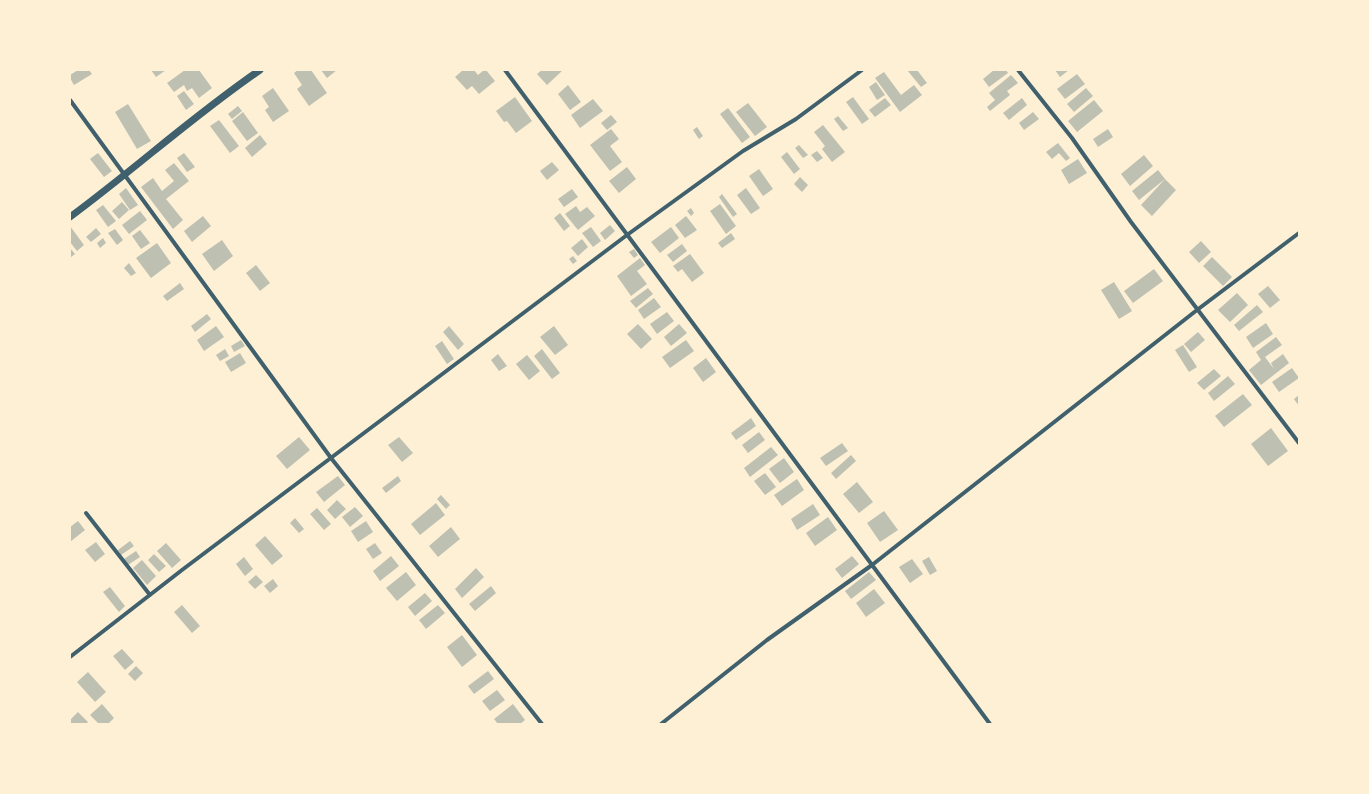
<!DOCTYPE html>
<style>
body{margin:0}
#map{position:relative;width:1369px;height:794px;overflow:hidden;background:#fdf0d5;font-family:Mulish,sans-serif}
canvas{display:block}
.frame{position:absolute;inset:0;border:71px solid #fdf0d5;pointer-events:none}
</style>
<div id="map">
<canvas width="1369" height="794"></canvas>
<div class="frame"></div>
</div>
<script>
const ctx = document.querySelector('canvas').getContext('2d');
ctx.lineJoin = 'round';
function paint(path, color) { ctx.fillStyle = color; ctx.fill(path, 'evenodd'); }
function stroke(path, color, width, dash) { ctx.strokeStyle = color; ctx.lineWidth = width; ctx.lineCap = dash ? 'butt' : 'round'; ctx.setLineDash(dash || []); ctx.stroke(path); }
paint(new Path2D(`
 M78 70H89L92 74 74 85 70 78V75Z
 M151 70H166L156 77Z
 M185 70H199L212 88 199 98 192 88 187 91 184 85 174 92 167 83Z
 M298 70H311L327 93 309 106 297 89 302 85 294 73Z
 M321 70H337L327 78Z
 M463 70H474L478 75 484 70H486L495 81 479 94 472 86 467 90 455 77Z
 M542 70H563L547 85 537 74Z
 M907 70H917L927 83 921 87Z
 M994 70H1006L1008 73 989 87 983 79Z
 M1055 70H1069L1060 77Z
 M884 72 901 95 914 85 922 95 900 112 875 78Z
 M1077 74 1085 84 1065 99 1057 89Z
 M1011 75 1018 83 1007 91 1010 95 990 111 987 107 995 100 989 93Z
 M876 82 885 95 877 100 869 87Z
 M568 85 581 102 570 110 558 94Z
 M273 88 289 111 273 122 265 110 269 107 262 96Z
 M1086 88 1093 96 1074 112 1067 104Z
 M184 91 194 104 186 110 177 96Z
 M515 97 532 121 516 133 507 121 504 122 496 111Z
 M853 97 869 119 862 124 846 102Z
 M885 98 891 105 875 117 869 110Z
 M1022 98 1027 105 1009 120 1003 113Z
 M593 99 603 111 580 128 571 115Z
 M1094 100 1103 111 1077 132 1068 121Z
 M748 103 767 127 755 136 736 112Z
 M128 104 151 141 137 149 115 112Z
 M238 106 242 111 232 119 228 114Z
 M728 108 750 137 742 143 720 114Z
 M243 112 258 133 247 141 232 121Z
 M1033 112 1039 119 1024 130 1019 123Z
 M611 115 617 122 607 130 601 123Z
 M838 116 848 128 843 131 834 119Z
 M219 120 239 146 230 153 210 126Z
 M823 125 845 152 832 162 822 149 825 146 814 132Z
 M697 127 703 136 699 139 693 130Z
 M611 129 619 139 610 146 622 162 610 171 590 145Z
 M1108 129 1113 137 1098 147 1093 139Z
 M260 135 267 144 252 157 245 148Z
 M1058 143 1070 158 1066 161 1059 153 1052 159 1046 152Z
 M799 145 808 155 803 158 795 148Z
 M817 151 823 158 817 162 811 155Z
 M787 152 800 169 794 174 781 157Z
 M98 153 112 171 104 177 90 159Z
 M184 153 195 167 187 172 177 158Z
 M1144 155 1153 166 1130 186 1121 174Z
 M1078 159 1087 173 1069 184 1061 170Z
 M552 162 559 170 547 180 540 171Z
 M174 163 189 181 166 199 183 220 173 229 141 187 153 178 162 191 174 181 165 170Z
 M627 167 636 179 619 193 609 181Z
 M759 169 773 189 763 196 749 176Z
 M1158 170 1165 179 1139 200 1132 191Z
 M800 177 808 185 802 192 794 184Z
 M1165 179 1176 190 1152 216 1141 205Z
 M126 188 138 205 130 210 119 194Z
 M746 188 760 208 751 214 737 195Z
 M572 189 578 197 564 207 558 199Z
 M722 194 737 214 733 217 719 197Z
 M122 202 129 210 119 219 112 211Z
 M720 204 736 226 726 234 710 211Z
 M103 205 116 221 108 227 96 210Z
 M576 206 580 212 587 207 595 216 578 230 565 214Z
 M691 208 694 213 691 216 687 211Z
 M140 211 147 220 129 234 122 225Z
 M560 213 570 226 564 231 554 218Z
 M203 216 211 226 192 242 184 231Z
 M686 216 697 230 685 238 675 225Z
 M610 225 615 231 605 240 600 233Z
 M70 226 84 245 77 251 70 242Z
 M591 227 601 241 593 247 582 233Z
 M671 227 679 238 660 253 651 242Z
 M96 228 101 234 91 242 86 237Z
 M115 229 123 240 117 245 108 233Z
 M140 230 150 243 141 249 132 236Z
 M731 233 735 239 722 248 718 243Z
 M103 238 106 243 100 248 97 243Z
 M582 239 588 247 578 256 571 248Z
 M222 240 233 256 214 271 202 254Z
 M1201 241 1211 252 1199 263 1189 252Z
 M157 243 171 263 151 278 136 258Z
 M682 244 687 251 673 262 667 255Z
 M70 248 75 254 70 258Z
 M634 249 638 255 634 258 629 252Z
 M690 254 704 273 692 282 682 269 678 272 673 266Z
 M573 256 577 261 573 264 569 259Z
 M1212 257 1232 277 1223 286 1203 266Z
 M640 258 645 265 637 271 647 284 631 296 617 276Z
 M129 263 136 273 131 276 124 268Z
 M256 265 270 283 260 291 246 273Z
 M1154 269 1163 281 1133 303 1124 291Z
 M1114 282 1132 311 1119 319 1101 290Z
 M180 283 184 289 167 301 163 296Z
 M1268 286 1280 300 1270 308 1258 294Z
 M648 288 653 294 636 308 630 301Z
 M1237 293 1248 305 1230 322 1218 310Z
 M654 298 661 307 644 319 638 310Z
 M1257 305 1263 312 1239 331 1234 325Z
 M667 312 674 321 657 334 650 324Z
 M207 314 211 319 195 332 191 326Z
 M1266 323 1273 334 1253 348 1246 337Z
 M638 324 652 339 641 349 627 334Z
 M679 324 687 333 671 346 664 337Z
 M216 326 224 337 204 351 197 340Z
 M449 326 464 344 458 350 443 332Z
 M554 326 568 345 555 355 540 337Z
 M1198 332 1205 340 1191 352 1184 344Z
 M1276 337 1282 345 1265 357 1274 369 1271 363 1283 354 1289 363 1261 385 1249 370 1261 360 1256 352Z
 M241 340 245 346 234 352 231 346Z
 M686 340 694 351 670 368 662 357Z
 M442 341 454 359 447 364 435 346Z
 M1183 345 1197 367 1189 372 1175 350Z
 M225 349 229 356 220 361 216 355Z
 M542 349 560 373 552 379 534 356Z
 M240 353 246 363 231 372 225 362Z
 M498 354 507 366 499 371 491 360Z
 M527 355 540 371 529 380 516 364Z
 M706 358 716 372 703 382 693 368Z
 M1292 368 1299 378 1279 392 1272 382Z
 M1214 369 1221 376 1204 390 1197 383Z
 M1228 376 1235 384 1214 401 1208 393Z
 M1243 394 1252 405 1224 427 1215 416Z
 M1299 395V406L1294 399Z
 M751 418 756 426 736 440 731 433Z
 M1271 428 1288 451 1268 466 1251 444Z
 M759 432 765 440 748 453 742 445Z
 M299 437 310 450 287 469 276 456Z
 M399 437 413 453 402 462 388 445Z
 M842 443 848 451 826 466 820 458Z
 M771 447 778 455 750 477 744 468Z
 M851 455 856 461 836 479 831 473Z
 M784 458 794 472 780 483 769 469Z
 M765 473 776 487 765 495 754 481Z
 M338 476 345 485 324 502 316 492Z
 M398 476 401 481 386 493 382 488Z
 M797 479 804 490 782 506 774 495Z
 M857 482 873 502 859 513 843 494Z
 M441 495 450 505 446 509 437 499Z
 M337 500 346 509 335 519 327 510Z
 M436 503 445 515 420 535 411 524Z
 M813 504 820 515 797 530 791 519Z
 M355 507 363 516 350 527 342 517Z
 M317 508 331 524 324 530 310 514Z
 M884 511 898 530 880 542 867 523Z
 M828 517 837 530 815 546 806 533Z
 M295 518 304 529 299 533 290 523Z
 M78 521 85 530 70 542V527Z
 M366 521 373 532 358 542 351 531Z
 M451 527 460 539 438 557 429 546Z
 M265 536 283 556 272 565 255 545Z
 M130 541 134 546 121 555 118 550Z
 M96 542 105 554 95 562 85 550Z
 M166 543 181 560 172 568 157 551Z
 M375 543 382 553 373 559 366 549Z
 M136 551 140 557 128 565 124 559Z
 M154 554 166 566 159 572 148 560Z
 M391 556 399 566 380 581 373 571Z
 M852 556 859 564 842 578 835 569Z
 M244 557 253 569 245 576 236 564Z
 M929 557 937 571 930 575 922 561Z
 M912 559 923 574 910 583 899 567Z
 M142 560 156 576 147 585 133 568Z
 M476 568 484 577 462 598 455 589Z
 M406 572 416 585 397 601 386 588Z
 M869 572 876 580 851 599 845 591Z
 M256 575 263 582 255 589 248 582Z
 M273 579 278 586 270 593 264 586Z
 M491 586 496 593 475 611 469 604Z
 M110 587 125 606 119 612 103 592Z
 M874 589 885 603 866 617 856 603Z
 M425 593 432 601 415 616 408 607Z
 M182 605 200 626 192 633 174 612Z
 M438 605 445 613 426 629 419 620Z
 M462 635 477 655 462 667 447 647Z
 M122 649 134 662 125 670 113 656Z
 M136 666 143 673 135 681 128 674Z
 M488 671 494 679 474 694 468 686Z
 M88 672 106 692 95 702 77 682Z
 M497 690 505 700 490 711 482 701Z
 M102 704 114 718 108 724H99L90 715Z
 M513 704 525 720 520 724H498L494 719Z
 M78 712 88 722 86 724H70V720Z`), '#bec0b2');
stroke(new Path2D(`
 M505 70 990 724
 M1018 70 1072 138 1131 222 1299 443
 M70 100 331 458 542 724
 M86 513 150 595
 M70 657 182 570 627 235 743 151 796 119 862 70
 M661 724 767 640 872 565 1197 310 1299 233`), '#3f606c', 4);
stroke(new Path2D(`
 M70 217C135 169 194 115 260 70`), '#3f606c', 7);
</script>
